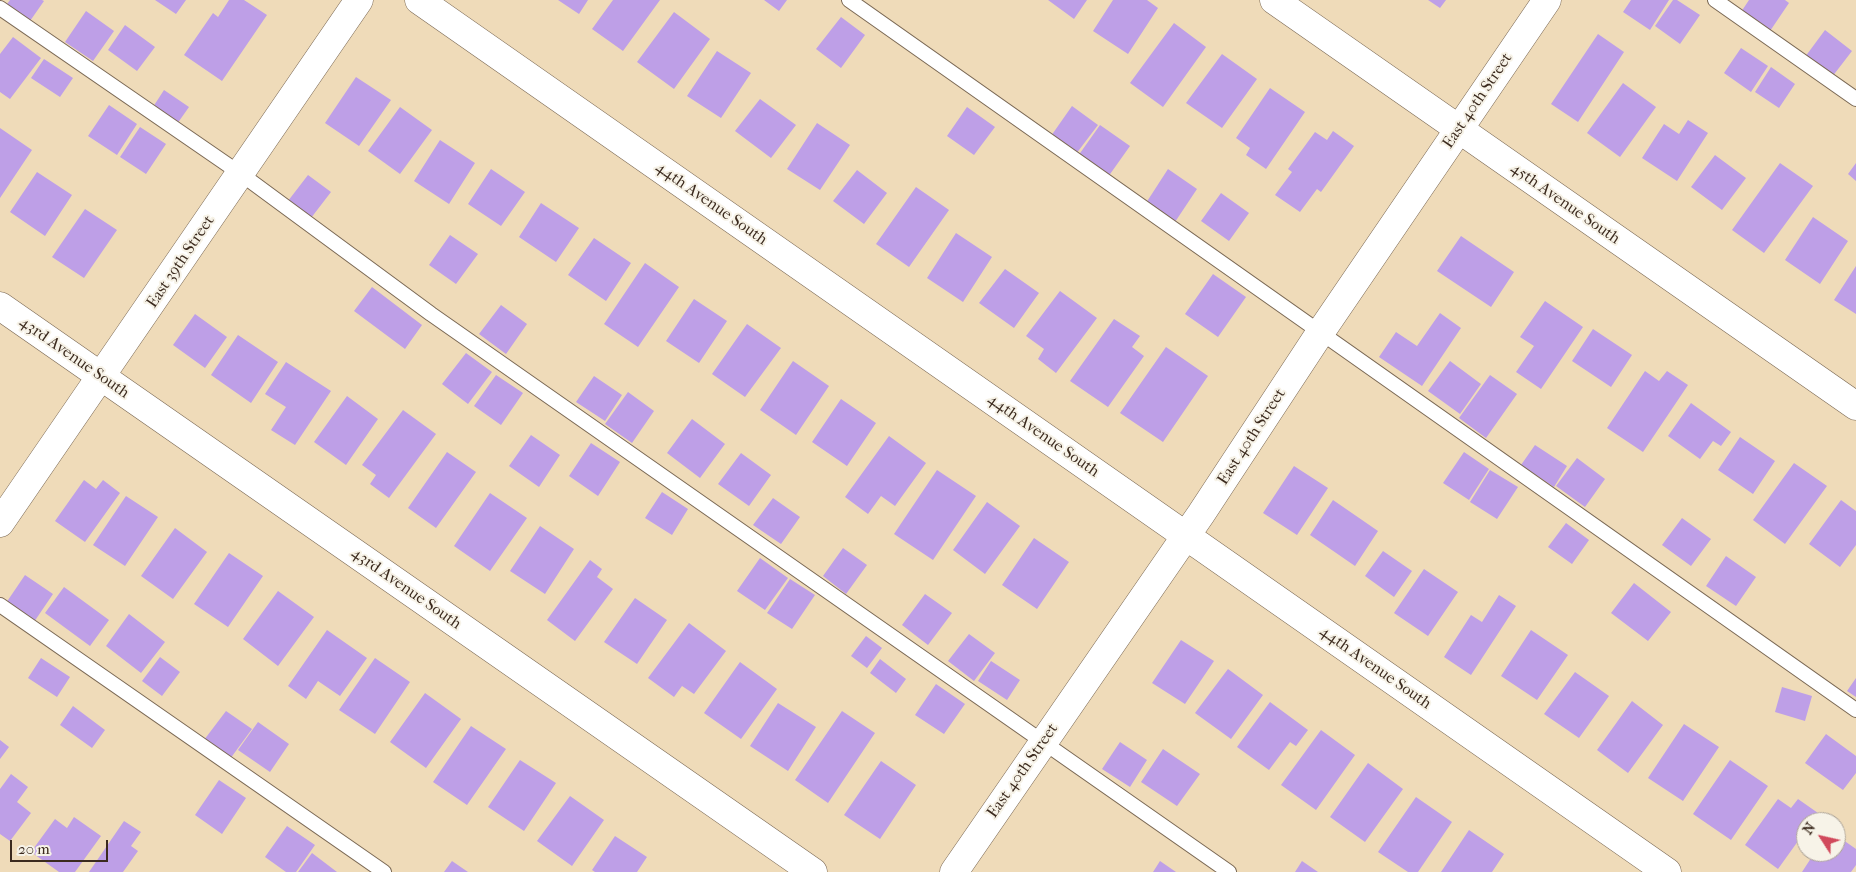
<!DOCTYPE html>
<style>
body{margin:0}
#map{position:relative;width:1856px;height:872px;overflow:hidden;background:#efdbb9;font-family:"IM FELL French Canon",serif}
canvas{display:block}
.north{position:absolute;left:1796px;top:812px;width:50px;height:50px;box-sizing:border-box;background:#f7f3e8;border:1px solid #aca397;border-radius:50%;rotate:305deg;font-size:14px;font-weight:700;line-height:20px;text-align:center;color:#3b2a1e}
.north::after{content:'';display:block;margin:auto;width:18px;height:22px;background:#d1495b;clip-path:polygon(50% 0,100% 100%,50% 72%,0 100%)}
.scale{position:absolute;left:10px;top:840px;width:98px;height:22px;box-sizing:border-box;border:2px solid #3b2a1e;border-top:0;padding-left:6px;font-size:15px;line-height:18px;white-space:nowrap;color:#3b2a1e;-webkit-text-stroke:4px #f7f3e8;paint-order:stroke}
</style>
<div id="map">
<canvas width="1856" height="872"></canvas>
<div class="north">N</div>
<div class="scale">20 m</div>
</div>
<script>
const ctx = document.querySelector('canvas').getContext('2d');
ctx.lineJoin = 'round';
function paint(path, color) { ctx.fillStyle = color; ctx.fill(path, 'evenodd'); }
function stroke(path, color, width, dash) { ctx.strokeStyle = color; ctx.lineWidth = width; ctx.lineCap = dash ? 'butt' : 'round'; ctx.setLineDash(dash || []); ctx.stroke(path); }
function label(font, color, halo, rows, align = 'center') {
  ctx.font = font + ' "IM FELL French Canon",serif'; ctx.lineWidth = 4; ctx.setLineDash([]); ctx.textBaseline = 'middle'; ctx.strokeStyle = halo; ctx.fillStyle = color; for (const [text, x, y, turn = 0] of rows) {
    ctx.save(); ctx.translate(x, y); ctx.rotate((+turn || 0) * Math.PI / 180); ctx.textAlign = isNaN(turn) ? turn : align; if (halo) ctx.strokeText(text, 0, 0); ctx.fillText(text, 0, 0); ctx.restore();
  }
}
paint(new Path2D(`
 M10 0H42L44 1 30 21 7 4Z
 M155 0H186L176 14Z
 M229 0H244L267 15 222 81 184 55 213 13 218 17Z
 M558 0H588L579 14Z
 M613 0H660L623 51 592 29Z
 M764 0H787L779 11Z
 M1048 0H1087L1074 19Z
 M1113 0H1147L1158 8 1128 54 1093 31Z
 M1428 0H1446L1440 8Z
 M1631 0H1669L1650 30 1623 12Z
 M1673 0H1677L1700 15 1680 44 1655 26Z
 M1749 0H1785L1789 3 1768 34 1739 15Z
 M86 11 114 31 93 61 65 42Z
 M674 12 710 39 674 89 637 62Z
 M841 17 865 35 841 68 816 49Z
 M1174 23 1206 47 1163 107 1130 83Z
 M125 25 155 47 137 71 108 50Z
 M1825 30 1852 51 1832 77 1805 57Z
 M1598 34 1624 52 1578 122 1551 104Z
 M13 37 41 58 10 99 0 92V54Z
 M1741 48 1768 66 1751 92 1724 73Z
 M717 51 751 73 721 118 687 96Z
 M1222 54 1257 79 1222 128 1186 103Z
 M44 59 73 78 60 97 31 78Z
 M1771 67 1795 84 1779 108 1755 92Z
 M356 77 391 100 359 146 325 123Z
 M1623 83 1656 107 1620 157 1587 133Z
 M1270 88 1305 112 1266 169 1246 155 1250 148 1236 138Z
 M164 90 189 107 177 124 153 107Z
 M760 99 796 125 771 158 735 131Z
 M109 105 137 124 117 155 88 136Z
 M1072 106 1098 125 1076 154 1051 136Z
 M400 107 432 130 400 174 368 151Z
 M967 107 995 127 974 155 947 136Z
 M1688 120 1708 133 1677 181 1642 158 1664 124 1679 134Z
 M817 123 850 145 820 190 787 169Z
 M1100 125 1130 146 1108 177 1078 156Z
 M140 127 166 144 146 174 120 157Z
 M0 128 32 150 0 198Z
 M1333 131 1354 146 1321 192 1317 189 1300 212 1275 195 1292 172 1288 169 1315 132 1327 140Z
 M440 140 475 163 449 204 414 181Z
 M1715 155 1746 178 1722 210 1691 187Z
 M1780 163 1813 186 1764 253 1732 230Z
 M1856 163V181L1848 174Z
 M491 169 525 192 501 226 468 204Z
 M1168 169 1197 189 1175 222 1146 203Z
 M857 170 887 193 864 224 833 201Z
 M37 172 72 195 45 236 10 212Z
 M308 175 331 192 311 218 288 201Z
 M916 187 949 210 909 267 876 244Z
 M1221 193 1249 213 1229 241 1201 221Z
 M541 203 579 228 556 262 519 237Z
 M85 209 117 230 84 278 52 257Z
 M1813 217 1848 241 1820 284 1785 260Z
 M956 233 992 257 963 302 927 278Z
 M450 235 478 254 456 284 429 265Z
 M1461 236 1514 272 1491 307 1437 271Z
 M594 238 631 263 606 301 568 275Z
 M645 263 679 287 638 347 604 324Z
 M1856 266V314L1834 300Z
 M1005 269 1039 293 1014 328 979 303Z
 M1213 274 1246 297 1218 337 1185 314Z
 M372 287 422 325 405 349 354 311Z
 M1060 291 1097 318 1056 373 1038 359 1044 349 1026 336Z
 M694 299 727 321 699 363 666 341Z
 M1545 301 1583 327 1541 389 1516 372 1534 346 1520 337Z
 M501 305 527 324 506 354 479 334Z
 M1440 313 1461 328 1422 386 1379 357 1396 332 1417 346Z
 M195 314 227 337 205 368 173 345Z
 M1114 319 1140 336 1132 347 1144 356 1108 407 1070 381Z
 M747 324 781 348 745 397 712 374Z
 M1593 329 1632 355 1611 387 1572 361Z
 M238 335 278 362 251 403 211 375Z
 M1166 347 1208 376 1163 442 1120 413Z
 M466 353 492 372 468 404 442 384Z
 M793 361 829 386 796 435 760 410Z
 M1450 361 1481 384 1460 414 1428 391Z
 M286 362 331 391 295 445 271 430 286 407 265 394Z
 M1645 371 1659 381 1667 371 1688 385 1643 452 1607 428Z
 M496 375 523 393 501 425 474 406Z
 M1490 375 1517 394 1486 438 1459 418Z
 M594 376 622 395 605 421 576 402Z
 M628 392 654 411 632 443 605 424Z
 M347 396 378 419 346 465 314 442Z
 M841 399 876 423 847 466 812 442Z
 M1691 403 1731 432 1721 446 1713 441 1700 459 1668 436Z
 M403 410 436 434 389 498 370 484 376 475 362 465Z
 M692 419 725 444 700 478 667 453Z
 M531 435 560 455 539 487 509 466Z
 M889 436 926 463 895 506 881 496 868 514 845 497Z
 M1740 437 1775 461 1753 494 1718 470Z
 M591 443 620 462 598 496 569 476Z
 M1535 445 1567 466 1554 487 1521 465Z
 M447 452 476 472 436 528 408 508Z
 M1464 452 1489 469 1469 500 1443 483Z
 M741 453 771 475 749 506 718 484Z
 M1577 458 1605 479 1585 507 1556 486Z
 M1794 463 1827 486 1785 544 1753 520Z
 M1294 466 1328 488 1297 535 1263 513Z
 M937 470 976 496 933 560 894 534Z
 M1490 470 1518 487 1497 519 1470 502Z
 M84 480 96 489 103 480 120 493 85 542 55 521Z
 M662 492 688 509 672 535 645 518Z
 M490 493 527 518 490 571 454 546Z
 M126 496 158 517 125 566 93 545Z
 M773 498 800 517 781 544 753 525Z
 M1333 500 1378 531 1355 566 1310 535Z
 M1841 500 1856 511V545L1840 567 1809 544Z
 M987 502 1020 526 985 574 953 550Z
 M1682 518 1711 539 1691 566 1662 545Z
 M1566 523 1589 540 1572 564 1548 547Z
 M540 526 574 549 545 594 510 571Z
 M175 528 207 552 173 599 141 576Z
 M1034 538 1069 562 1037 609 1002 585Z
 M843 548 867 565 846 594 823 576Z
 M1383 551 1412 571 1394 597 1365 576Z
 M229 553 263 576 228 627 194 604Z
 M1726 556 1756 577 1736 606 1706 586Z
 M760 558 788 578 765 610 737 591Z
 M590 560 602 569 597 577 613 589 575 641 547 620Z
 M1424 569 1458 592 1428 636 1394 613Z
 M25 575 53 594 34 622 6 603Z
 M790 579 815 595 792 629 767 613Z
 M1634 583 1671 612 1648 641 1611 613Z
 M64 587 109 620 90 646 45 613Z
 M278 591 314 617 278 666 243 639Z
 M925 594 952 613 928 645 902 625Z
 M1499 595 1516 606 1471 675 1444 657 1471 615 1482 622Z
 M635 598 667 620 637 664 604 642Z
 M129 614 165 642 141 673 106 646Z
 M689 623 726 651 694 694 682 686 674 697 648 678Z
 M327 630 367 658 340 696 318 681 306 699 288 686Z
 M1531 630 1568 655 1537 700 1501 676Z
 M969 634 995 653 974 681 948 661Z
 M866 636 882 648 867 668 851 656Z
 M1181 640 1214 661 1185 704 1152 683Z
 M160 657 180 672 162 696 142 681Z
 M41 658 70 677 57 697 28 678Z
 M375 658 410 682 375 734 339 710Z
 M880 659 906 679 896 693 870 673Z
 M991 661 1020 680 1007 700 978 681Z
 M740 662 777 689 741 739 704 713Z
 M1228 669 1263 695 1231 739 1195 713Z
 M1575 672 1609 696 1579 738 1544 714Z
 M1856 678V697L1847 691Z
 M936 684 965 704 944 734 915 715Z
 M1782 687 1812 696 1805 721 1775 712Z
 M425 693 461 719 426 768 390 742Z
 M1632 701 1663 725 1628 773 1597 750Z
 M1270 702 1308 730 1296 746 1290 742 1269 770 1237 747Z
 M778 703 816 727 788 771 750 746Z
 M73 706 105 730 92 748 60 725Z
 M226 711 252 729 230 759 204 740Z
 M842 711 875 733 828 803 795 780Z
 M258 722 289 744 270 772 238 750Z
 M1684 724 1719 747 1683 801 1648 778Z
 M471 726 506 749 467 805 433 782Z
 M1321 730 1355 755 1316 810 1281 785Z
 M1826 734 1856 756V773L1843 790 1805 763Z
 M0 740 9 747 0 759Z
 M1120 742 1147 760 1130 787 1102 769Z
 M1163 749 1200 774 1177 806 1141 782Z
 M520 760 556 783 524 831 488 807Z
 M1730 760 1768 786 1731 840 1693 814Z
 M881 761 916 785 880 839 844 815Z
 M1368 763 1403 789 1365 842 1330 817Z
 M11 774 28 787 17 802 31 813 10 841 0 834V789Z
 M219 780 246 798 222 834 195 815Z
 M570 796 604 820 572 866 537 841Z
 M1416 797 1452 822 1418 872H1408L1378 852Z
 M1778 799 1791 808 1798 799 1818 813 1811 822H1806V830L1778 869 1745 845Z
 M74 817 101 836 75 872H59L31 852 55 819 67 828Z
 M124 821 141 832 131 846 138 851 123 872H89Z
 M287 826 315 845 296 872H286L265 857Z
 M1469 830 1504 854 1492 872H1441Z
 M1836 835 1856 849V865L1851 872H1802L1815 852H1836Z
 M615 836 647 857 637 872H595L592 870Z
 M312 853 337 872H298Z
 M452 861 468 872H444Z
 M1160 861 1176 872H1153Z
 M1302 861 1318 872H1295Z`), '#be9fe7');
const lane = new Path2D(`
 M849 0 1856 710
 M1715 0 1856 99
 M0 8 241 174 431 314 1229 872
 M0 605 384 872`);
const street = new Path2D(`
 M419 0 1667 872
 M1274 0 1856 406
 M0 306 813 872
 M0 523 359 0
 M954 872 1201 514 1320 333 1547 0`);
stroke(lane, '#7a6854', 16);
stroke(street, '#7a6854', 29);
stroke(lane, '#fff', 14);
stroke(street, '#fff', 28);
label('16px', '#3b2a1e', '#f7f3e8', [
 ["East 40th Street",1478,101,-56],
 ["44th Avenue South",711,204,35],
 ["45th Avenue South",1565,204,35],
 ["East 39th Street",181,262,-56],
 ["43rd Avenue South",74,358,35],
 ["44th Avenue South",1043,436,35],
 ["East 40th Street",1252,437,-57],
 ["43rd Avenue South",406,589,35],
 ["44th Avenue South",1375,668,35],
 ["East 40th Street",1023,771,-55]
]);
</script>
